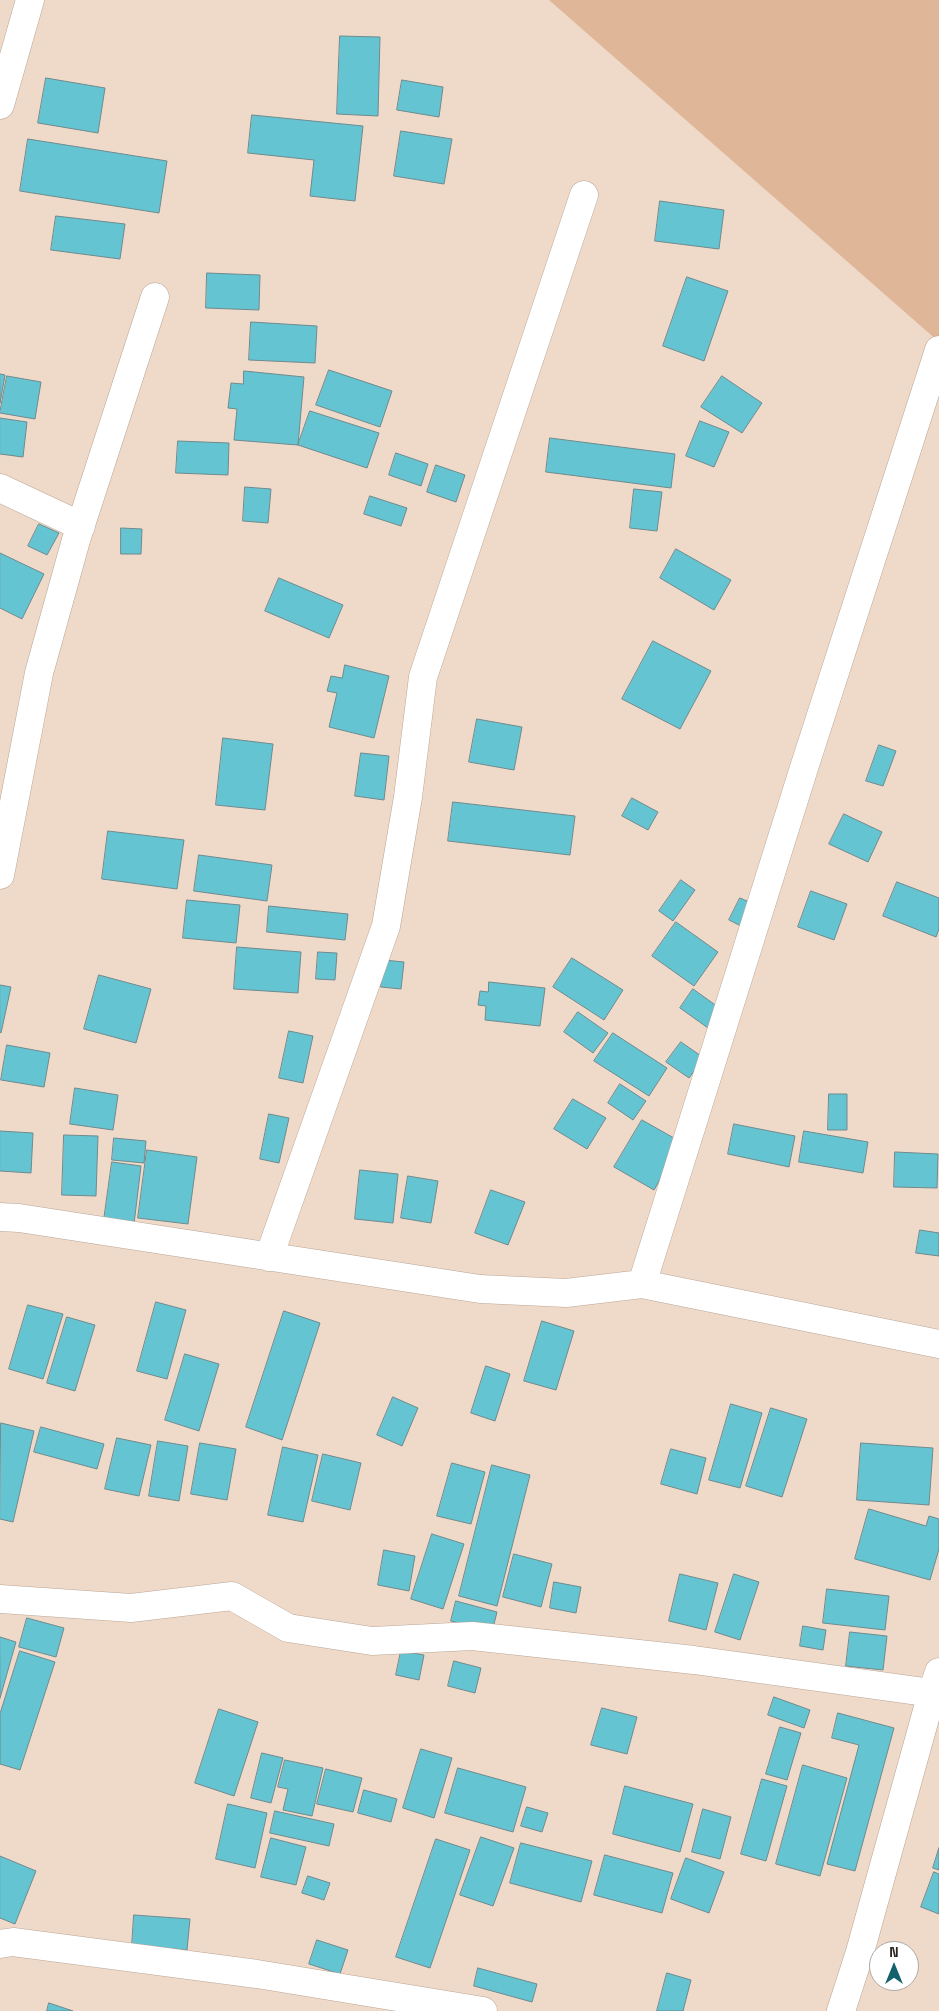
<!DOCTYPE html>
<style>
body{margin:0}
#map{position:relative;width:939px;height:2011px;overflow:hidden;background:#efdac9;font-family:"Space Grotesk",sans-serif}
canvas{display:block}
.north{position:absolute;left:869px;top:1941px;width:50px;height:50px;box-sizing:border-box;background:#fff;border:1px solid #aca8a6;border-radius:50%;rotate:0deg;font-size:14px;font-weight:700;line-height:20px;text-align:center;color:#2f2620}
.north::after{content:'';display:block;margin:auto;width:18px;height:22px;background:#14626b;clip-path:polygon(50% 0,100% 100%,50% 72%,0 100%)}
</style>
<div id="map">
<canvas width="939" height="2011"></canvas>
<div class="north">N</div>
</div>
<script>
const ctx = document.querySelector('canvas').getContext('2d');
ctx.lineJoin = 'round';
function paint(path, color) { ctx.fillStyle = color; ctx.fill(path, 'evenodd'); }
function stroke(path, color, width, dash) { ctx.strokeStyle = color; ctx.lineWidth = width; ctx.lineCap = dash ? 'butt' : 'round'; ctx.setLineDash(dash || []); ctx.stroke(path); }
paint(new Path2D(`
 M549 0H939V342Z`), '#dfb698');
const building = new Path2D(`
 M340 36 380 37 378 116 337 114Z
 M46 78 105 88 98 133 38 123Z
 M402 80 443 87 439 117 397 110Z
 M252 115 363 126 355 201 310 196 314 160 248 153Z
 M401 131 452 139 444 184 394 176Z
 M28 139 167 161 159 213 20 191Z
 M660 201 724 210 719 249 655 241Z
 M56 216 125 224 120 259 51 250Z
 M207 273 260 275 259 310 206 308Z
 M687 277 728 291 704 361 663 346Z
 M251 322 317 326 315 363 249 360Z
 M329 370 392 391 380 427 316 405Z
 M244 371 304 377 298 445 234 440 237 409 228 408 231 383 243 384Z
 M0 374 5 375 0 403Z
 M7 376 41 382 35 419 0 413Z
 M722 376 762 403 742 433 701 407Z
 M310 411 379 433 367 468 298 445Z
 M0 418 27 422 23 457 0 454Z
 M700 421 729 432 714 467 686 456Z
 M550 438 675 454 671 488 546 472Z
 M178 441 229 443 228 475 176 473Z
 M396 453 428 464 421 486 389 475Z
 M436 465 465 475 456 502 427 492Z
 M245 487 271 489 268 523 243 521Z
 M634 489 662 492 657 531 630 528Z
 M370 496 407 508 401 526 364 514Z
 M39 524 59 533 47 555 28 546Z
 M121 528 142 529 141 554H121Z
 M676 549 731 580 714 610 660 578Z
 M0 553 44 574 22 619 0 608Z
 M279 578 343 605 329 638 265 611Z
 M653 641 711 671 680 729 622 699Z
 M345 665 389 676 374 738 329 727 337 693 327 691 331 676 342 678Z
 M477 719 522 727 514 770 469 762Z
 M223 738 273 744 265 810 216 805Z
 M879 745 896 751 883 786 866 781Z
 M361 753 389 756 384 800 355 796Z
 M632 798 658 812 648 830 622 816Z
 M453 802 575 816 570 855 448 841Z
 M844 814 882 832 868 862 829 844Z
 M108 831 184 840 177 889 102 879Z
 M199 855 272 865 267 901 194 891Z
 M681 880 695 890 673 921 659 911Z
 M897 882 939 898V929L936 937 883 916Z
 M811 891 847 904 834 940 798 927Z
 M740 898 758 906 747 929 729 920Z
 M187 900 240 905 236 943 183 938Z
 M269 906 348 914 345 940 267 932Z
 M676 922 718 952 694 986 652 956Z
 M237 947 301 952 298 993 234 989Z
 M318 952 337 953 335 980 316 979Z
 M572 958 623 990 604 1020 553 987Z
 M384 960 404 962 401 989 381 987Z
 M99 975 151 989 136 1043 84 1029Z
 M489 982 545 988 540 1026 485 1020 486 1006 478 1005 480 991 488 992Z
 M0 985 11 987 1 1033 0 1032Z
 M693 989 721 1009 708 1028 680 1008Z
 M578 1012 608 1033 593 1053 564 1032Z
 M289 1031 313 1036 303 1083 279 1078Z
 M613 1033 667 1068 649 1096 594 1061Z
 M681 1042 704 1058 689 1078 666 1062Z
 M7 1045 50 1053 44 1087 1 1080Z
 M620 1084 646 1101 633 1120 608 1103Z
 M75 1088 118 1095 113 1130 70 1124Z
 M829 1094H847V1130H828Z
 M573 1099 606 1118 587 1149 554 1129Z
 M269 1114 289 1118 279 1163 260 1159Z
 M642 1120 681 1142 654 1190 614 1167Z
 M734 1124 795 1136 789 1167 728 1154Z
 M0 1131 33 1133 31 1173 0 1171Z
 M804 1131 868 1142 863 1173 799 1162Z
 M64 1135 98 1136 96 1196 62 1195Z
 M114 1138 146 1141 144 1163 112 1160Z
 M147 1150 197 1157 188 1224 138 1218Z
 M895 1152 938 1154 937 1188 894 1187Z
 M112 1162 141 1166 134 1224 104 1220Z
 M360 1170 398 1174 393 1223 355 1219Z
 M408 1176 438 1181 431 1223 401 1218Z
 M491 1190 525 1202 508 1245 475 1233Z
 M920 1230 939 1233V1256L916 1253Z
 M156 1302 186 1310 167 1379 137 1371Z
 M28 1305 63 1314 43 1379 9 1369Z
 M284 1311 320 1323 282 1440 246 1427Z
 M67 1317 95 1325 75 1391 47 1383Z
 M542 1321 574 1331 556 1390 524 1381Z
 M185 1354 219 1364 199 1431 165 1420Z
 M486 1366 510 1374 495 1421 471 1413Z
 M393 1397 418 1408 402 1446 377 1435Z
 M731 1404 762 1413 740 1488 709 1480Z
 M771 1408 807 1419 782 1497 746 1486Z
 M1 1423 34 1431 13 1522 0 1519Z
 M41 1427 104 1444 97 1469 34 1452Z
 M117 1438 151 1445 139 1496 105 1489Z
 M158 1441 188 1446 179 1501 149 1496Z
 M200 1443 236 1449 227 1500 191 1494Z
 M861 1443 933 1448 929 1505 857 1500Z
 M283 1447 318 1455 303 1522 268 1515Z
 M671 1449 706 1458 697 1494 661 1484Z
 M323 1454 361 1463 350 1510 312 1501Z
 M452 1463 485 1472 471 1524 437 1516Z
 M492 1465 530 1475 497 1606 459 1596Z
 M869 1509 926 1526 929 1516 939 1519V1549L930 1580 855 1559Z
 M432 1534 464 1544 443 1609 411 1599Z
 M384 1550 415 1556 409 1591 378 1585Z
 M514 1554 552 1564 541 1607 503 1597Z
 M680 1574 718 1583 706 1630 669 1621Z
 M734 1574 759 1582 740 1640 715 1632Z
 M554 1582 581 1587 576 1613 550 1608Z
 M827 1589 889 1596 885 1630 823 1623Z
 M456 1601 497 1612 492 1632 451 1621Z
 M27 1618 64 1628 56 1657 19 1647Z
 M803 1626 826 1630 823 1650 800 1646Z
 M850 1632 887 1636 883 1670 846 1666Z
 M0 1637 16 1642 0 1698Z
 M20 1651 55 1662 20 1770 0 1764V1714Z
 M401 1651 424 1655 419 1680 396 1675Z
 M454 1661 481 1668 475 1693 448 1686Z
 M774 1697 810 1710 804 1728 768 1715Z
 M602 1708 637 1717 627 1754 591 1745Z
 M219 1709 258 1722 234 1796 195 1783Z
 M838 1713 894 1728 855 1871 827 1864 859 1745 832 1738Z
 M780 1727 801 1733 787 1780 766 1774Z
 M421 1749 452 1758 434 1818 403 1808Z
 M262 1753 283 1758 271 1803 251 1798Z
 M285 1760 323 1768 312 1816 283 1810 288 1789 278 1787Z
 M803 1765 847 1778 820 1876 776 1864Z
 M458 1768 526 1787 513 1832 445 1813Z
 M326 1769 362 1778 353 1812 317 1804Z
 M762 1779 787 1786 766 1861 741 1854Z
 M625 1786 693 1804 680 1852 613 1834Z
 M364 1790 397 1799 391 1822 358 1813Z
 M228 1804 267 1813 255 1868 216 1859Z
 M527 1807 548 1813 542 1832 521 1826Z
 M703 1809 731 1817 720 1859 692 1852Z
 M275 1811 334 1824 329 1846 270 1833Z
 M481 1837 514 1848 493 1906 460 1895Z
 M271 1838 306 1847 296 1885 261 1877Z
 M436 1839 470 1850 430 1968 396 1957Z
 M521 1843 592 1861 581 1902 510 1883Z
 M939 1848V1870L933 1868Z
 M605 1855 673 1873 662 1913 594 1895Z
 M0 1856 36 1871 15 1924 0 1918Z
 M686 1858 724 1872 709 1913 671 1899Z
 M934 1872 939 1874V1914L921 1907Z
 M308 1876 330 1883 324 1900 302 1893Z
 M134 1915 190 1919 187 1950 132 1946Z
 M317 1940 348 1950 340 1974 309 1964Z
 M478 1968 537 1984 532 2002 474 1986Z
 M667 1973 691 1980 683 2011H657Z
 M49 2003 73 2011H47Z`);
paint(building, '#65c4d1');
stroke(building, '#6e8a8e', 1);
const minor = new Path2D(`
 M0 105 30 0
 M0 488 81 526
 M0 875 39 673 76 540 155 297
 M0 1217 19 1218 480 1289 566 1293 642 1284 939 1344
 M269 1257 386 926 408 797 423 677 584 195
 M642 1284 803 771 939 350
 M0 1599 131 1608 232 1596 288 1628 372 1641 472 1636 694 1660 932 1693 939 1672
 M0 1944 13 1942 257 1974 483 2011
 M841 2011 860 1952 932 1693`);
stroke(minor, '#baa596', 29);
stroke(minor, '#fff', 28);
</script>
